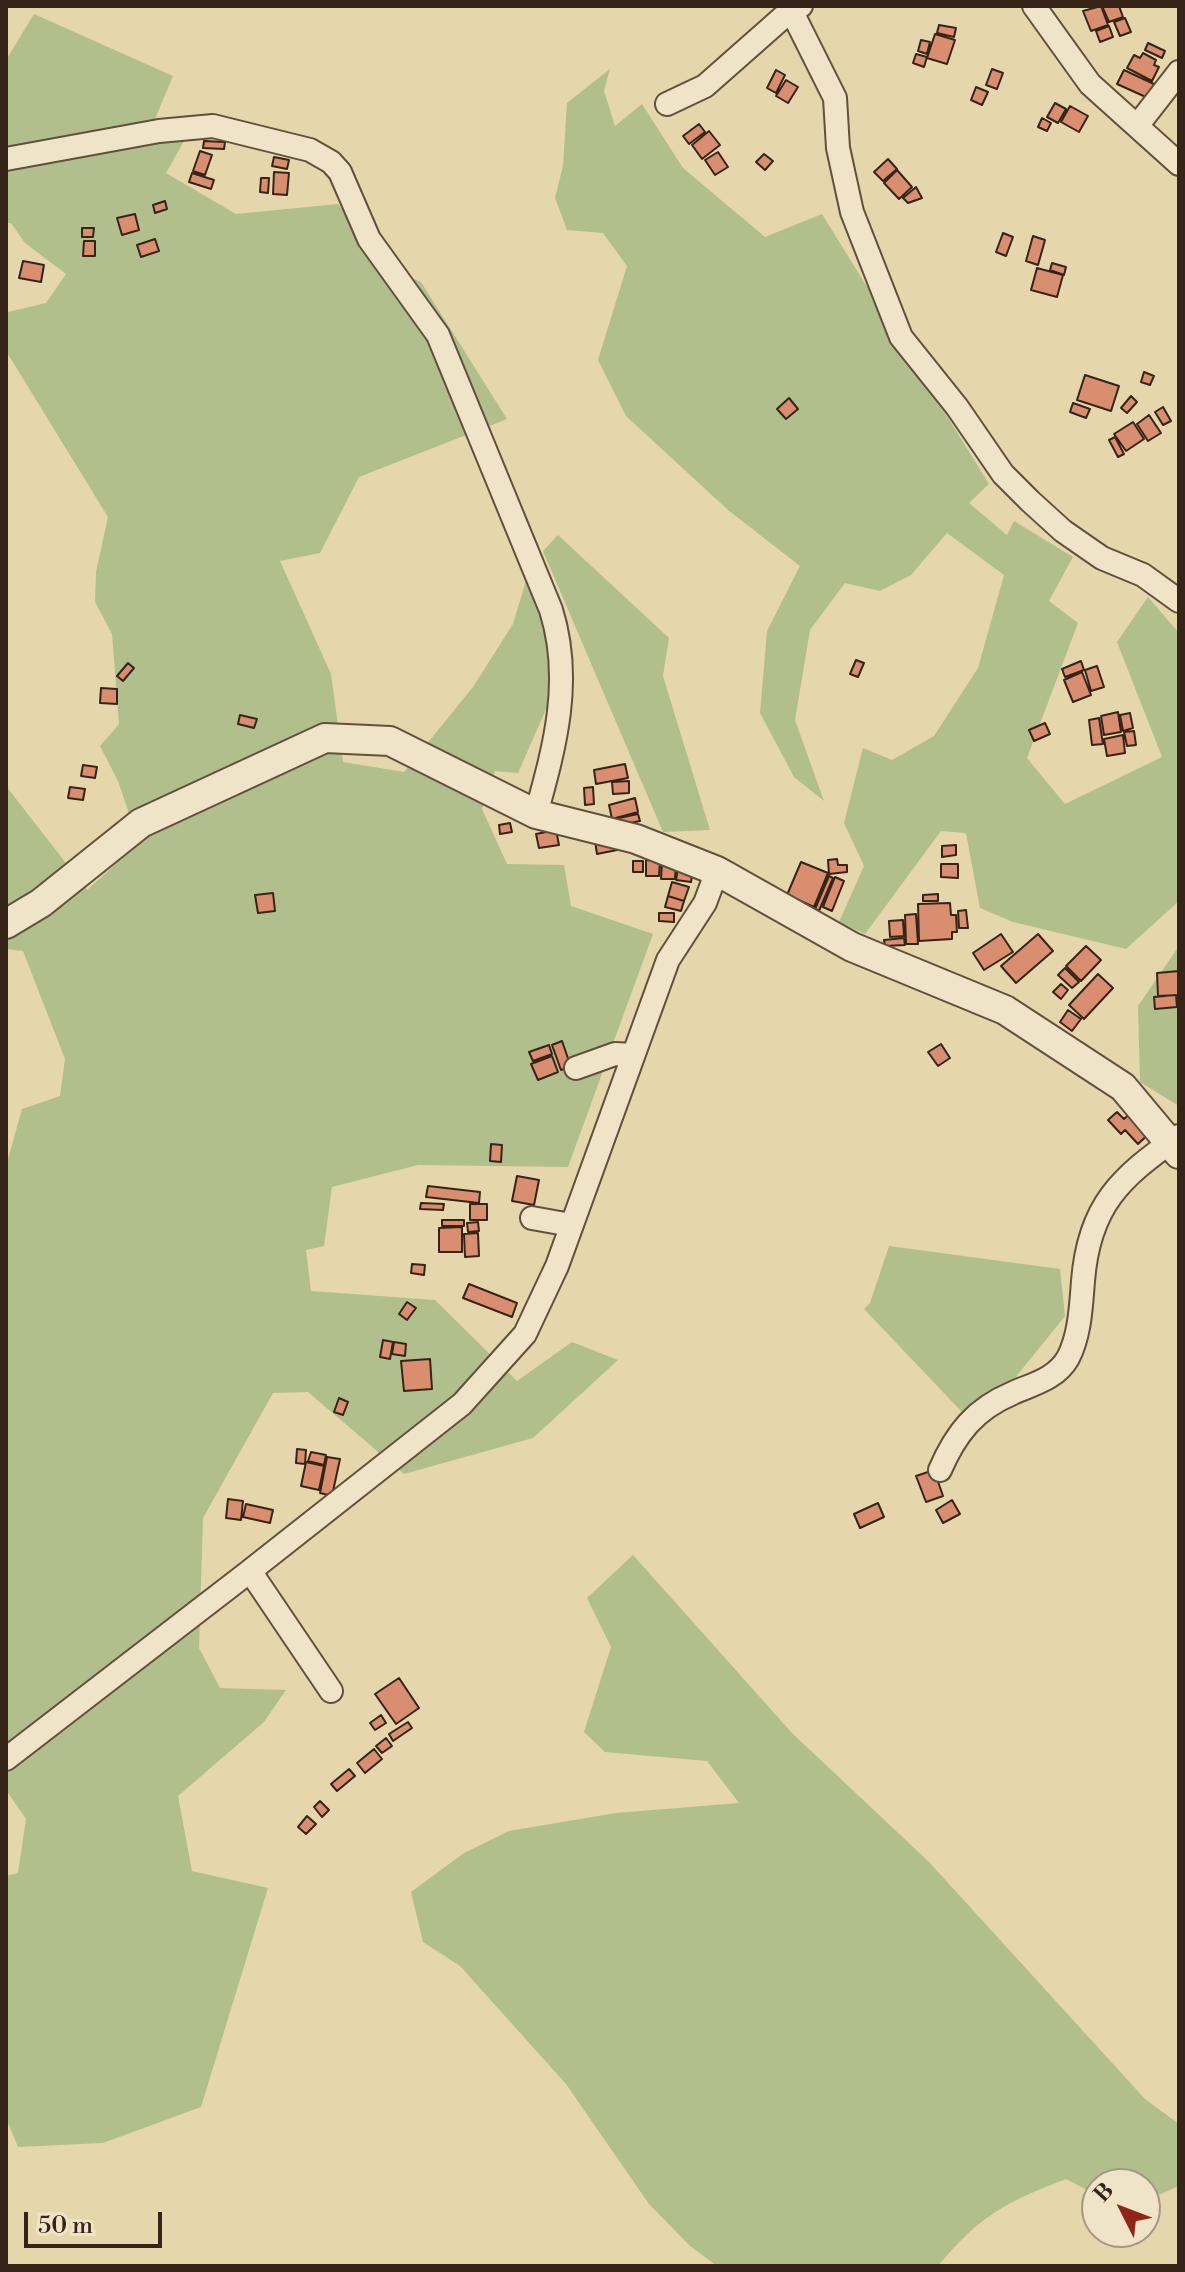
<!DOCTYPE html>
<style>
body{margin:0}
#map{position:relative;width:1185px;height:2272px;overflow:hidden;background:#e6d6ab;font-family:"Libre Bodoni",serif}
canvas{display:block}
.frame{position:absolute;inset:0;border:8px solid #362418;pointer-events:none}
.north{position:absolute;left:1081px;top:2168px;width:80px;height:80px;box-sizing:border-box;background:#efe4c8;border:2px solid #a59782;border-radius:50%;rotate:312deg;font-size:22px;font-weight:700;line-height:32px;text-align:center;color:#362418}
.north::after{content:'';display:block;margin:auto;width:28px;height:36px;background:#8f2418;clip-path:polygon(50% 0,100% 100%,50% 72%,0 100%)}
.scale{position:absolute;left:24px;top:2212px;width:138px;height:36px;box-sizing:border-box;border:4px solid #362418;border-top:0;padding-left:10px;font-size:24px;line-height:28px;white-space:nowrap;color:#362418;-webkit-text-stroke:6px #efe4c8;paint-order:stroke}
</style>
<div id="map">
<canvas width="1185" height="2272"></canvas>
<div class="frame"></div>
<div class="north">B</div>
<div class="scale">50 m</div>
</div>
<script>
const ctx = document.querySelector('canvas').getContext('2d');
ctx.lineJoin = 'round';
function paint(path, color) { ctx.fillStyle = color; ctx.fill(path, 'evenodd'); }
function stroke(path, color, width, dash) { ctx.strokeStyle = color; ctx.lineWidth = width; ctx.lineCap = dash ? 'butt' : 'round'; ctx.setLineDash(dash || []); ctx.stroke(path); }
paint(new Path2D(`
 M34 14 173 76 152 126 188 134 166 173 236 214 338 204 385 266 421 282 507 419 359 477 320 553 280 561 331 674 343 762 404 772 473 687 513 624 527 577 559 613 547 641 554 691 518 773 495 771 482 809 507 864 564 865 571 906 653 934 568 1167 418 1165 332 1187 324 1246 306 1250 311 1291 435 1300 517 1381 572 1342 618 1360 533 1438 404 1474 308 1392 273 1393 203 1518 199 1648 220 1688 286 1690 264 1722 178 1796 192 1871 268 1888 201 2107 103 2143 18 2147 6 2118V1876L18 1873 26 1819 6 1790V1166L22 1109 60 1096 65 1059 23 951 6 949V786L87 890 139 843 118 781 100 746 119 724 112 634 95 602 96 572 108 517 6 351 8 312 46 303 66 274 25 243 11 223H6V60Z
 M610 69 604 91 615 126 642 104 683 168 765 237 822 214 989 484 969 503 1007 535 1014 521 1073 557 1049 601 1078 623 1027 758 1065 804 1162 757 1117 642 1148 597 1179 633V901L1126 949 1013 922 980 908 966 833 941 831 865 934 839 922 864 866 844 823 863 748 892 760 934 736 978 668 1004 575 947 533 911 575 880 591 845 583 810 630 795 720 824 801 794 777 760 713 767 631 800 566 728 510 626 416 598 360 627 266 603 233 567 230 555 198 563 166 567 103Z
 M558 535 669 638 663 676 710 830 663 832 543 551Z
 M1179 946V1106L1140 1082 1138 1006Z
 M889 1246 1060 1269 1065 1316 1015 1378 962 1412 864 1309 870 1303Z
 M633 1555 792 1733 929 1862 1145 2099 1179 2124V2186L1145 2201V2184H1097V2195L1066 2179C1006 2202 979 2216 938 2266H717L690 2246 649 2204 566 2084 460 1966 423 1942 411 1892 464 1853 509 1831 616 1813 739 1803 707 1761 605 1752 584 1732 611 1647 587 1598Z`), '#b1bf8c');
const building = new Path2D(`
 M1101 6 1108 25 1091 31 1083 11Z
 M1102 6H1119L1123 17 1109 22Z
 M1125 18 1131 32 1120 36 1114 22Z
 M939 25 956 28 954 37 937 33Z
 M1109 26 1113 37 1100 42 1096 31Z
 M935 34 955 40 947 64 927 58Z
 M921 40 930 42 927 54 918 51Z
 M1148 43 1165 51 1162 58 1145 50Z
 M1143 53 1156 60 1154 65 1159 67 1152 81 1127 68 1134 55 1140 58Z
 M916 54 927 57 924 67 913 63Z
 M992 69 1003 73 997 89 986 85Z
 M776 70 785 75 776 93 767 88Z
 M1124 70 1154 84 1148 98 1117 84Z
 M786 80 798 87 788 103 776 96Z
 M976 87 988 92 982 105 971 100Z
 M1055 103 1066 109 1058 123 1047 117Z
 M1070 106 1088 116 1079 132 1061 122Z
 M1042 118 1051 123 1047 131 1038 127Z
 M699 124 705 132 689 144 683 136Z
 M709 131 720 145 702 159 692 145Z
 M204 141 225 142 224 149 203 148Z
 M200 151 212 155 205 175 193 171Z
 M718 152 728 167 715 175 705 160Z
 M764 154 773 161 765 170 756 162Z
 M274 157 289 160 287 169 272 166Z
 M888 159 897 169 883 181 874 172Z
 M897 170 912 187 899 199 884 183Z
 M274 172 289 173 287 195 273 194Z
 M192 173 214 180 211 189 189 182Z
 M261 178H269L268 193 260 192Z
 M916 187 922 198 908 203 903 198Z
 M165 201 167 209 155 213 153 205Z
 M135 214 139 230 122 235 117 218Z
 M82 228H94L93 237H82Z
 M1003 233 1013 237 1006 256 996 252Z
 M1033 236 1045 240 1038 265 1026 261Z
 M155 239 159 251 141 257 137 245Z
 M84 241H95V256H83Z
 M23 261 44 265 41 282 19 278Z
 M1052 263 1066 267 1064 275 1050 270Z
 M1037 268 1063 275 1057 297 1031 290Z
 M1144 372 1154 376 1150 385 1141 382Z
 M1085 375 1119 386 1111 411 1077 400Z
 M1131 396 1137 402 1127 413 1121 408Z
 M789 398 798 409 786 419 777 409Z
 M1073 403 1090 409 1086 418 1070 412Z
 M1163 407 1171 421 1163 425 1155 412Z
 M1149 415 1161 433 1148 441 1137 424Z
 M1133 422 1144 439 1126 451 1114 434Z
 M1115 437 1124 454 1118 457 1109 440Z
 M856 660 864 663 858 677 850 674Z
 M1081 661 1084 670 1065 677 1062 669Z
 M128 663 134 668 123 681 117 676Z
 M1097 666 1104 687 1091 691 1085 670Z
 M1082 672 1091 695 1073 702 1064 680Z
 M101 688 117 689V704L100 703Z
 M1118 712 1121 732 1104 735 1101 716Z
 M1130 713 1133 728 1123 731 1120 715Z
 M240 715 257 719 254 728 238 724Z
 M1099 718 1103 744 1092 745 1089 720Z
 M1045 723 1050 734 1034 741 1029 730Z
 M1134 731 1136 745 1127 746 1124 732Z
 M1123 735 1125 753 1107 756 1104 739Z
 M625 764 628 778 596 784 594 770Z
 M83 765 97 767 95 778 81 776Z
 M629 781V793L613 794 612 782Z
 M70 787 85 789 83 800 68 798Z
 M593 787 594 804 585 805 584 788Z
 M635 798 638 812 612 819 609 805Z
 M638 814 640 821 615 826 614 819Z
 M510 823 512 832 500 834 499 825Z
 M556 830 559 845 539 848 536 834Z
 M595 841 622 849 597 854Z
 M956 845V855L942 857V846Z
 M837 859 838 865H847V872L829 874 828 860Z
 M646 860 660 861 659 876H646Z
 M633 861H643V872H633Z
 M801 862 828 873 814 907 787 895Z
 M662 863H676L675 879H661Z
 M941 864H958V878L941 877Z
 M678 867 693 869 691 882 676 880Z
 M829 876 833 878 819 911 815 909Z
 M835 877 844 881 832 911 823 907Z
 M672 882 689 887 684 901 668 896Z
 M273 893 275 911 258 913 255 895Z
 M938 894V901H923V895Z
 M668 896 684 901 681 911 665 907Z
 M950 903 951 915H956L957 932H952V939L919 941 918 904Z
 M966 910 968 928H959L958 911Z
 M659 913H674V922L659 921Z
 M916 914 918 944H906L905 915Z
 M903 920 904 936 890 937 889 921Z
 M1001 934 1013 952 984 970 973 953Z
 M1038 934 1053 951 1016 983 1001 966Z
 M904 938 905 945 885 946 884 940Z
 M1086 946 1101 960 1081 981 1066 966Z
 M1065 968 1079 982 1072 988 1058 975Z
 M1179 971V995L1158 996 1157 973Z
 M1098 974 1113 988 1084 1019 1069 1005Z
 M1061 984 1068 990 1061 999 1053 992Z
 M1176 995 1177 1007 1155 1009 1154 997Z
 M1068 1010 1081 1019 1072 1031 1060 1022Z
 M562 1041 571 1067 561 1070 552 1045Z
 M941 1044 950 1058 938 1066 928 1052Z
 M549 1045 552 1054 533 1061 529 1052Z
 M552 1056 558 1072 538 1080 531 1064Z
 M1135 1109 1154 1129 1138 1144 1125 1130 1121 1134 1108 1120 1117 1112 1124 1119Z
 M491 1144 502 1145 501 1162 490 1161Z
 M517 1176 539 1180 534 1205 512 1201Z
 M428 1186 480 1192 479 1203 426 1197Z
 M421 1203 444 1204 443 1210 420 1209Z
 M470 1204H487V1220H470Z
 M442 1220H464V1226H442Z
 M478 1222 479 1231 468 1232 467 1223Z
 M462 1227V1252H439V1228Z
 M478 1233 479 1256 465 1257 464 1234Z
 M412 1264 425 1265 424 1275 411 1273Z
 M469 1284 517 1303 512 1317 463 1298Z
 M407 1302 416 1308 407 1320 399 1314Z
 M383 1340 393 1342 390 1359 380 1357Z
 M394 1342 406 1344 405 1356 392 1354Z
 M430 1359 432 1389 404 1391 401 1361Z
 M339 1398 348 1402 343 1415 334 1412Z
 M297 1449 306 1450 305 1464 296 1463Z
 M311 1452 326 1455 324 1465 308 1461Z
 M327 1457 340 1459 332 1496 320 1493Z
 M306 1462 324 1466 319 1490 301 1486Z
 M934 1470 943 1496 926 1502 916 1476Z
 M228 1499 243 1501 241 1520 226 1518Z
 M952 1500 960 1514 943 1523 936 1510Z
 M878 1503 884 1517 860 1528 854 1514Z
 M246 1504 273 1510 270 1523 243 1517Z
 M399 1678 419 1708 396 1724 375 1694Z
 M381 1715 386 1723 375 1730 370 1723Z
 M408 1722 412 1728 393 1741 389 1734Z
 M386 1738 392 1746 382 1753 376 1746Z
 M374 1749 382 1759 365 1773 357 1763Z
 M349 1769 355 1776 337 1791 331 1784Z
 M320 1801 329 1810 322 1817 314 1807Z
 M307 1816 316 1824 306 1834 298 1827Z`);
paint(building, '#da8e70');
stroke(building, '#362418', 2);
const minor = new Path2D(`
 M789 6 835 98 838 148 852 212 901 337 957 407 1003 474 1030 501 1063 531 1102 558 1143 575 1179 601
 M1034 6 1090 84 1179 164
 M667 104 705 86 790 11 801 6
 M1137 126 1179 72
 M6 159 159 131 213 126 310 150 331 162 340 172 369 239 438 335 551 610C573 680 555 746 536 814
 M576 1068 615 1054 633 1055
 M532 1218 571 1225
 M940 1470C956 1433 975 1409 1013 1393 1033 1384 1056 1379 1068 1358 1080 1335 1081 1306 1083 1281 1089 1205 1120 1178 1179 1136
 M250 1571 462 1404 525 1334 557 1266 668 960 705 903 717 871
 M6 1759 250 1571 331 1691`);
const tertiary = new Path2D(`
 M6 924 41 903 141 823 325 738 390 741 536 814 636 839 717 871 852 947 1005 1010 1123 1087 1179 1154`);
stroke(minor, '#62503d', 26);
stroke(tertiary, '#62503d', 32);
stroke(minor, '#efe4c8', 22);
stroke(tertiary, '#efe4c8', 28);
</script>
